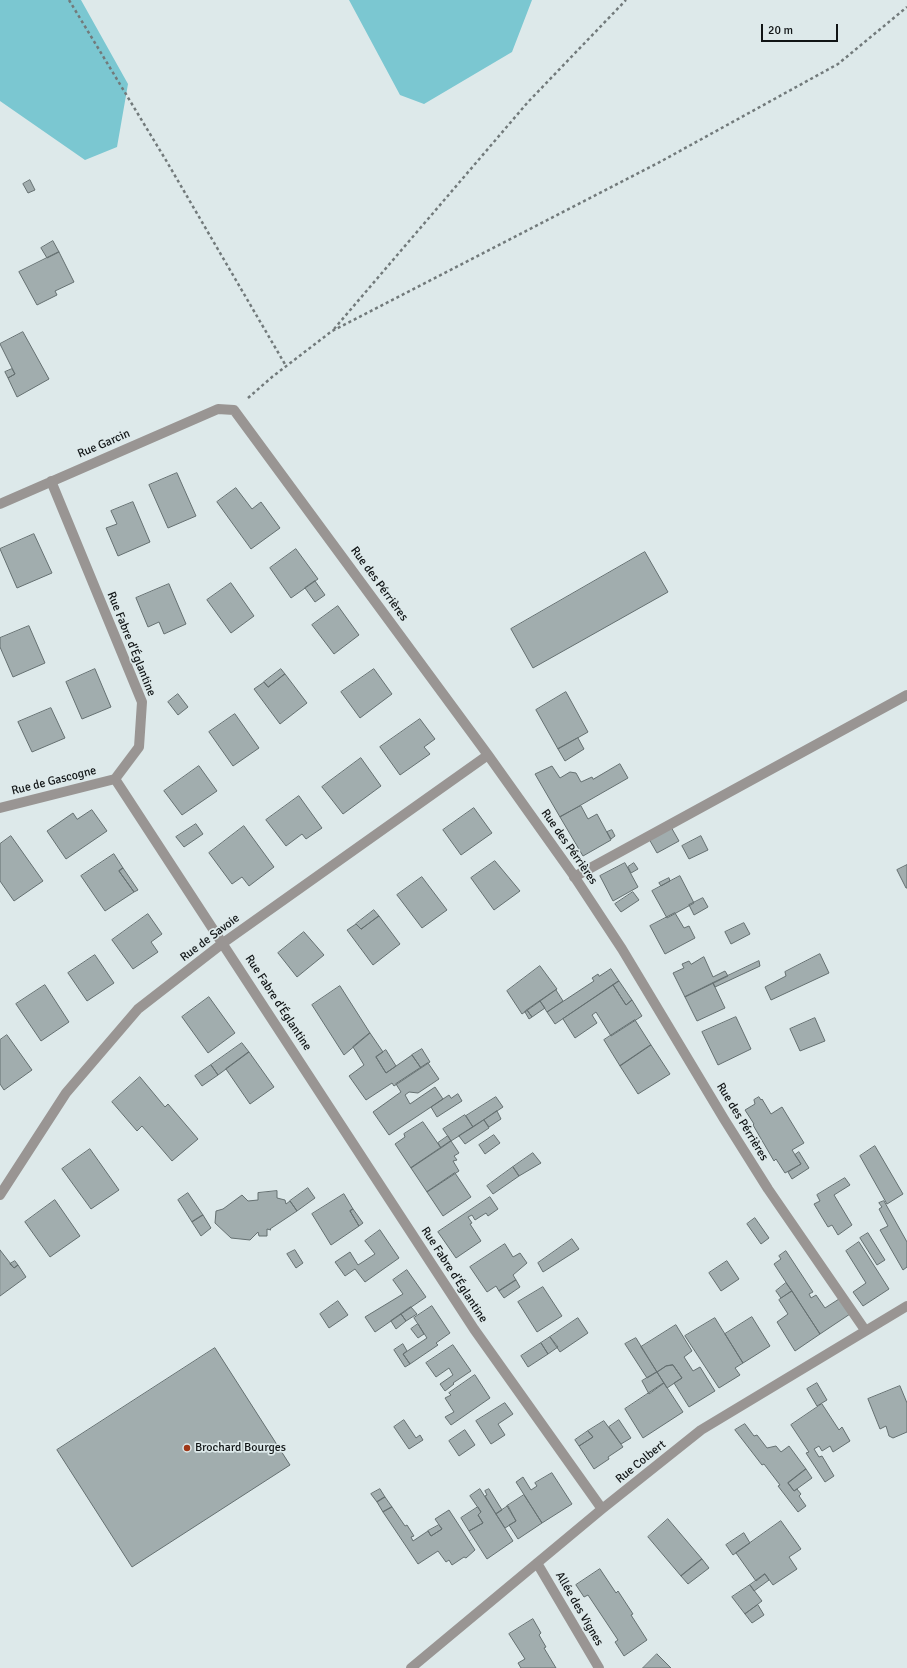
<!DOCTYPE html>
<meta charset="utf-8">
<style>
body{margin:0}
#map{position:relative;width:907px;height:1668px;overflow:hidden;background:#dde9ea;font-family:Signika,sans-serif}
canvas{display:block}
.scale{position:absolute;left:761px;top:24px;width:77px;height:18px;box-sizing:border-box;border:2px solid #111516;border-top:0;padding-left:5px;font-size:12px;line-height:14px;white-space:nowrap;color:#111516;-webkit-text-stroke:3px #dde9ea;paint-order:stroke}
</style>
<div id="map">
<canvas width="907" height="1668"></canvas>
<div class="scale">20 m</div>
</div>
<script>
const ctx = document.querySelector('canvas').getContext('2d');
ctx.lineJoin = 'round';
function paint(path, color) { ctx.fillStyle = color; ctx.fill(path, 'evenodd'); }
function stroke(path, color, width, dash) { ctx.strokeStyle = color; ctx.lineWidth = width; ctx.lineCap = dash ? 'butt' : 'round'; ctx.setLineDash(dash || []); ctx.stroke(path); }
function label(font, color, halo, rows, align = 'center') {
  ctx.font = font + ' Signika,sans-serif'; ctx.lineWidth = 3.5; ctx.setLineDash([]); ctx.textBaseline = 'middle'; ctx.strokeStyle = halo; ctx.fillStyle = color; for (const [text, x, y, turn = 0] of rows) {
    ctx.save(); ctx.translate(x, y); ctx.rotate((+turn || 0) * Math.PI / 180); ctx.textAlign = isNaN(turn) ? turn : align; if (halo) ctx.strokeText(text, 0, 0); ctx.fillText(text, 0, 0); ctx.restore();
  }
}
paint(new Path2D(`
 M0 0H81L128 84 117 147 85 160 0 101Z
 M349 0H532L512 52 424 104 400 95Z`), '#7bc7d1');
const building = new Path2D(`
 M30 180 35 190 28 193 23 184Z
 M53 241 59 252 47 258 41 248Z
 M59 252 74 282 55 291 57 295 37 305 19 272Z
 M23 332 49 379 17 397 8 378 15 374 0 344Z
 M12 369 15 374 8 378 5 372Z
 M177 473 196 516 168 528 149 485Z
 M236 488 252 509 261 502 280 528 251 549 217 502Z
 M133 502 150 542 118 556 106 528 117 524 111 511Z
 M34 534 52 573 17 588 0 549Z
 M296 549 318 579 291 598 270 568Z
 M645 552 668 592 533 668 511 629Z
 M315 581 325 595 315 602 305 588Z
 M231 583 254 616 231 633 207 600Z
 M169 584 186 624 164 634 159 622 148 627 136 598Z
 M338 606 359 635 334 654 312 625Z
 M29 626 45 663 13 677 0 647V638Z
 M95 669 111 707 82 719 66 682Z
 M281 669 285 674 268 687 264 682Z
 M374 669 392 694 360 718 341 692Z
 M285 674 307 703 280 724 254 689 264 682 268 687Z
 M566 692 588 732 558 749 536 710Z
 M178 694 188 707 178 715 168 702Z
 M51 708 65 738 32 752 18 722Z
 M235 714 259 748 233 766 209 732Z
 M420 719 435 739 424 747 430 754 400 775 380 747Z
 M578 738 584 749 565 761 558 749Z
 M361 758 381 786 343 814 322 787Z
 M620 764 628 778 560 817 535 774 552 766 560 778 570 772 576 773 581 782 592 777 593 779Z
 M199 766 217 791 182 815 164 791Z
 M299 796 322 828 306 839 302 834 286 846 266 820Z
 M581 806 588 819 597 814 611 840 583 856 560 817Z
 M474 808 492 833 461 855 443 830Z
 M92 810 107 831 66 859 47 831 73 813 77 819Z
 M196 824 203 834 184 847 176 837Z
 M244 826 274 867 249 886 242 877 232 884 209 853Z
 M671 827 679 841 657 853 649 839Z
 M612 830 615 836 611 839 607 832Z
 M11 836 43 881 14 901 0 881V844Z
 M701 836 708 850 689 859 682 846Z
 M114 854 123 868 119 871 134 892 105 911 81 876Z
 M495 861 520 891 494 910 471 878Z
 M625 863 638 887 613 901 600 876Z
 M634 863 638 869 631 873 628 867Z
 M907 865V888H906L897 870Z
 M123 868 138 890 134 892 119 871Z
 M680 876 694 903 667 918 652 891Z
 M422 877 447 910 422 928 397 895Z
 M669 878 670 881 661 886 659 883Z
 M633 892 639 900 621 912 615 904Z
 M703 898 708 907 694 915 689 905Z
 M374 910 379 916 361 929 356 924Z
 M675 913 684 928 689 926 695 938 665 954 650 926Z
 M148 914 162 934 151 942 158 952 133 969 112 940Z
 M379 916 400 944 373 965 347 930 356 924 361 929Z
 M744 923 750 934 731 944 725 932Z
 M304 932 324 955 297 977 278 953Z
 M820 954 829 973 771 1000 765 987 786 976 785 972Z
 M95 955 114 983 87 1001 68 973Z
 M704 957 713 977 725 971 728 976 685 997 673 973 684 968 682 964 689 961 691 964Z
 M759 961 760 966 715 987 713 983Z
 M540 966 557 989 522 1014 507 991Z
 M611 969 619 981 555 1024 547 1012 594 981 592 978 598 974 599 976Z
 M619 981 632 1000 626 1005 613 985Z
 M713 983 725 1008 697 1021 685 997Z
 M45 985 69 1022 41 1041 16 1004Z
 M613 985 626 1005 632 1000 642 1016 611 1036 596 1012 592 1015 597 1023 575 1038 563 1019Z
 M340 986 370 1033 344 1055 312 1005Z
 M556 990 563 1001 547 1012 540 1001Z
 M209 997 235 1033 208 1053 182 1017Z
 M540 1001 545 1008 532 1017 527 1010Z
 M527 1010 532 1017 529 1019 525 1012Z
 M736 1017 751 1049 718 1065 702 1032Z
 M815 1018 825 1041 800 1051 790 1029Z
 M635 1020 651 1045 620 1066 604 1040Z
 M370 1033 383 1052 376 1057 386 1073 412 1055 421 1068 394 1086 392 1083 366 1100 349 1076 364 1065 353 1047Z
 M7 1035 32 1070 4 1090 0 1084V1040Z
 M242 1043 249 1052 218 1075 211 1065Z
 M651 1045 670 1074 638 1094 620 1066Z
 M422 1049 430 1062 421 1068 412 1055Z
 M386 1050 396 1066 386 1073 376 1057Z
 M249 1052 274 1087 250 1104 226 1069Z
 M428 1063 439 1079 418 1093 409 1092 405 1095 410 1104 435 1087 443 1099 389 1135 373 1112 401 1092 396 1084Z
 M211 1065 218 1075 202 1086 195 1076Z
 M140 1077 165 1107 168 1104 198 1139 172 1161 142 1126 137 1131 112 1102Z
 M458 1094 462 1101 437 1117 431 1107 449 1095 451 1098Z
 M496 1097 503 1107 473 1127 466 1116Z
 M759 1097 761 1100 762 1099 771 1114 782 1107 804 1143 792 1150 801 1164 785 1173 776 1159 774 1161 753 1125 754 1124 745 1110 755 1104 754 1100Z
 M497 1111 501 1119 489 1127 484 1120Z
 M465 1115 473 1127 451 1141 443 1129Z
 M484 1120 489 1128 465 1144 459 1136Z
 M423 1122 441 1148 411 1168 395 1144 405 1137 404 1134Z
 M494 1135 500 1143 485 1154 479 1145Z
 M448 1136 451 1141 441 1148 438 1143Z
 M451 1141 459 1153 454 1156 457 1160 453 1161 459 1171 427 1192 411 1168Z
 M875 1146 903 1194 887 1204 860 1156Z
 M90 1149 119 1190 91 1209 62 1169Z
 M799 1152 809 1168 792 1179 788 1172 801 1164 795 1155Z
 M533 1153 541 1163 519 1176 513 1167Z
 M513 1167 519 1176 493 1194 487 1186Z
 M455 1173 471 1197 443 1216 427 1192Z
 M845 1178 850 1185 834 1195 852 1225 838 1235 832 1225 828 1227 814 1204 820 1201 817 1195Z
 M308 1188 315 1198 297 1211 290 1201Z
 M277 1191V1198L285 1200 286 1204 290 1201 297 1211 270 1229 271 1230 267 1229V1236H259L258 1232 250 1240 231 1238 215 1223 216 1211 223 1209 242 1195 248 1201 258 1200V1193Z
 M188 1193 203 1215 192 1222 178 1200Z
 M344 1194 353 1209 350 1211 359 1226 331 1245 312 1214Z
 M490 1197 498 1209 488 1216 486 1213 475 1220 472 1215 468 1217 472 1223 470 1224 481 1241 456 1258 438 1232Z
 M55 1200 80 1236 50 1257 25 1222Z
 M884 1201 907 1242V1267L903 1270 880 1230 888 1226 879 1209 882 1207 879 1203Z
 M353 1209 363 1223 359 1226 350 1211Z
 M203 1215 211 1228 201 1236 192 1222Z
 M755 1218 769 1238 761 1244 747 1224Z
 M380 1230 399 1258 365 1282 355 1269 345 1276 335 1262 350 1252 358 1265 375 1254 365 1241Z
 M868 1233 885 1260 877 1265 860 1238Z
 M572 1239 579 1249 543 1272 538 1263Z
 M859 1242 889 1289 863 1306 853 1292 866 1283 846 1251Z
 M505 1244 513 1257 520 1253 527 1263 513 1275 516 1280 499 1291 496 1286 487 1292 470 1267Z
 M0 1250 14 1268 18 1265 26 1277 0 1296Z
 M295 1250 303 1263 296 1268 287 1254Z
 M786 1251 813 1292 809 1294 811 1298 816 1295 825 1308 839 1299 850 1314 820 1334 774 1264 781 1259 779 1256Z
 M15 1261 18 1265 14 1268 10 1264Z
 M727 1261 739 1279 721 1291 709 1273Z
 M407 1270 426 1297 375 1332 365 1317 403 1294 393 1280Z
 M516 1280 520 1287 504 1298 499 1291Z
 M786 1283 792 1291 781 1298 776 1291Z
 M543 1287 562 1316 537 1332 518 1302Z
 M792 1291 820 1334 795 1351 777 1322 788 1314 779 1300Z
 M338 1301 348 1315 329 1328 320 1314Z
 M432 1306 450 1333 436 1343 438 1345 410 1364 403 1354 427 1338 414 1318Z
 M411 1307 417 1314 406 1321 401 1314Z
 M401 1314 406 1321 396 1329 391 1321Z
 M752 1317 770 1346 743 1363 725 1334Z
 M578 1318 588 1333 560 1352 550 1337Z
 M715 1318 743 1363 735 1368 740 1375 719 1388 685 1336Z
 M418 1324 424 1334 418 1338 411 1329Z
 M676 1325 692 1351 684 1357 693 1371 700 1367 715 1391 689 1407 674 1383 682 1378 673 1365 666 1366 657 1372 641 1347Z
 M550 1337 558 1347 548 1354 541 1343Z
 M636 1338 657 1372 647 1378 625 1344Z
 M541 1343 548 1354 528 1367 521 1356Z
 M403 1344 407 1351 403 1354 410 1364 405 1367 394 1350Z
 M453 1345 471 1371 453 1383 454 1384 445 1391 440 1384 453 1375 449 1368 436 1377 426 1363Z
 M215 1348 290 1465 132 1567 57 1450Z
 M673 1365 682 1378 667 1388 657 1372 666 1366Z
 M657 1372 664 1383 649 1394 642 1381Z
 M475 1375 490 1398 451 1425 445 1417 454 1412 445 1398 451 1395 449 1393Z
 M664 1383 683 1412 643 1438 625 1409Z
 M817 1383 827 1400 817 1406 807 1389Z
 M900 1386 907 1403V1432L893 1438 889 1436 886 1426 880 1429 868 1399Z
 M505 1403 513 1414 498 1424 505 1435 491 1444 476 1421Z
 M822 1404 839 1430 842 1427 850 1441 833 1452 830 1446 822 1451 819 1446 814 1449 819 1457 822 1456 834 1476 825 1482 806 1453 809 1452 791 1425Z
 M404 1420 416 1438 420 1435 423 1440 409 1449 394 1427Z
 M619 1420 631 1438 621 1444 609 1427Z
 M604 1421 623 1447 608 1457 609 1459 594 1469 579 1446 593 1437 588 1431Z
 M745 1424 754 1436 757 1435 767 1448 776 1446 781 1452 789 1446 806 1469 788 1483 794 1491 797 1489 801 1494 799 1496 806 1506 798 1512 778 1486 780 1485 764 1464 762 1465 735 1430Z
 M465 1430 475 1445 459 1456 449 1441Z
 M588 1431 593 1437 579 1446 575 1440Z
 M806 1469 812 1478 794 1491 788 1483Z
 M552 1473 572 1504 542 1523 516 1482 523 1477 531 1490 537 1486 535 1483Z
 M380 1489 385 1497 377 1502 371 1494Z
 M480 1489 513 1541 487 1559 469 1531 483 1523 478 1515 481 1512 470 1496Z
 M489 1489 502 1510 496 1514 485 1496 487 1495 485 1491Z
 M524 1495 542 1523 518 1539 509 1525 516 1521 507 1506Z
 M385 1497 392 1507 383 1512 377 1502Z
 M508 1506 516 1521 505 1528 496 1514Z
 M392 1507 405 1526 407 1525 414 1536 411 1537 413 1541 428 1531 431 1536 442 1529 435 1519 449 1510 475 1550 466 1558 464 1557 452 1565 449 1560 446 1562 438 1551 418 1564 383 1512Z
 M478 1507 481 1512 478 1515 483 1523 469 1531 461 1518Z
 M668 1519 702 1559 681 1576 648 1537Z
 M781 1521 801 1549 789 1557 797 1569 773 1585 765 1574 756 1581 736 1553Z
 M439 1525 442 1529 431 1536 428 1531Z
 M744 1533 750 1543 733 1555 726 1545Z
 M702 1559 709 1568 688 1584 681 1576Z
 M600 1569 616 1593 618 1591 633 1614 631 1615 647 1640 624 1656 615 1642 618 1640 588 1595 584 1597 576 1585Z
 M765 1574 769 1580 754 1591 750 1585Z
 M750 1585 762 1601 745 1614 732 1597Z
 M758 1605 764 1615 752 1623 745 1614Z
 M533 1619 541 1633 539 1635 546 1647 544 1648 556 1668H521L518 1663 525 1659 509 1634Z
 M657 1654 671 1668H643Z`);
paint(building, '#a1adae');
stroke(building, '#657071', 1);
stroke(new Path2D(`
 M69 0 167 162 286 366
 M334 329 528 102 626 0
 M248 398 272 377 332 331 658 163 838 64 907 7`), '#727a7b', 2.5, [3, 3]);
stroke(new Path2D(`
 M574 877 907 695`), '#999593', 10);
stroke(new Path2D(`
 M51 481 142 702 139 747 115 779 474 1329 602 1509
 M0 504 218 409 234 410 488 755 572 873 622 949 724 1119 768 1189 865 1330
 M0 808 115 779
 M0 1195 66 1093 138 1009 223 943 488 755
 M537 1563 599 1668
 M411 1668 602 1509 701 1430 907 1306`), '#999593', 10);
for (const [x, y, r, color] of [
 [187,1448,4,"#9f3818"]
]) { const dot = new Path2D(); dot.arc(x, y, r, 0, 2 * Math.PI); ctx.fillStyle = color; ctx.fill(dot); stroke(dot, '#dde9ea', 1.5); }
label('12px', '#111516', '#dde9ea', [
 ["Rue Garcin",104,444,-23],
 ["Rue des Pérrières",379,584,54],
 ["Rue Fabre d'Églantine",131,644,68],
 ["Rue de Gascogne",54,781,-14],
 ["Rue des Pérrières",569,847,55],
 ["Rue de Savoie",210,938,-37],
 ["Rue Fabre d'Églantine",278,1003,57],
 ["Rue des Pérrières",742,1122,59],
 ["Rue Fabre d'Églantine",454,1275,57],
 ["Rue Colbert",641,1462,-39],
 ["Allée des Vignes",579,1609,60]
]);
label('12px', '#111516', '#dde9ea', [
 ["Brochard Bourges",195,1448]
], 'left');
</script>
